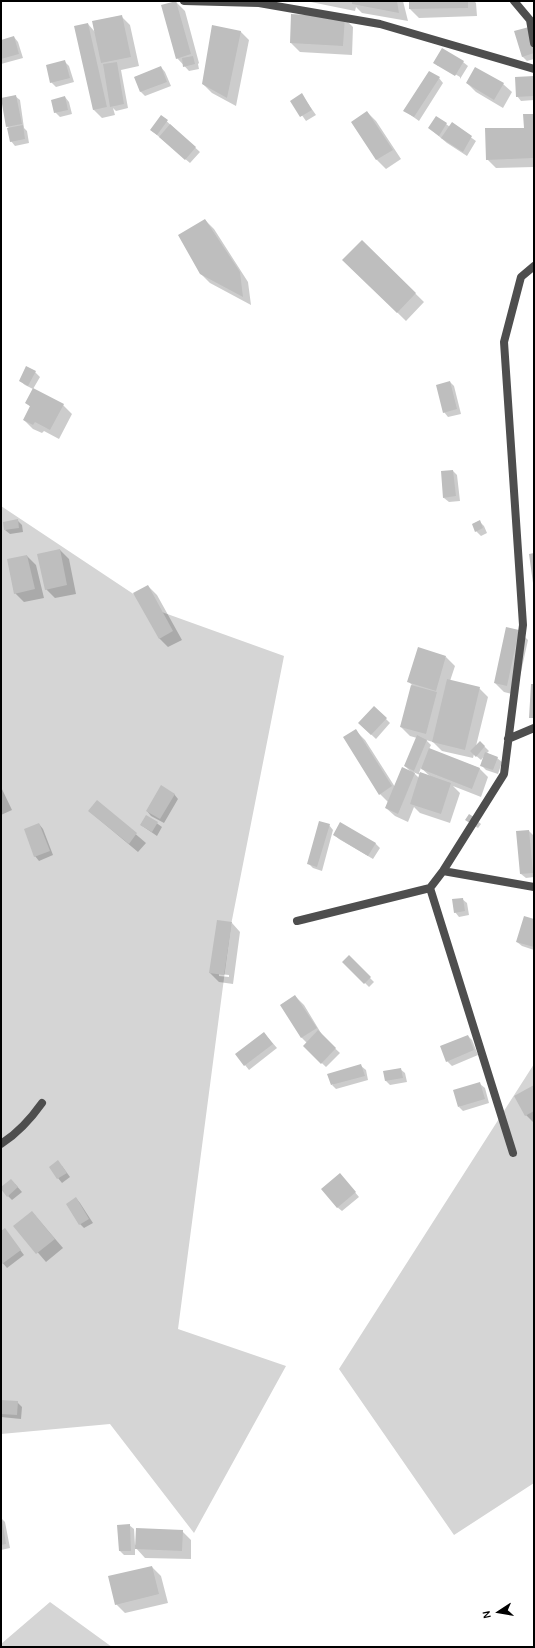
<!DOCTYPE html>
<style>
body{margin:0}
#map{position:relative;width:535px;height:1648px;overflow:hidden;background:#fff;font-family:Karla,sans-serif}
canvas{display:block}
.frame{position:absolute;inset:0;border:2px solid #000;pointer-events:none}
.north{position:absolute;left:479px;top:1592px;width:40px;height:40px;-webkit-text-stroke:3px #fff;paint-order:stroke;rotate:258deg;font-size:11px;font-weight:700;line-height:16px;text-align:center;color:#000}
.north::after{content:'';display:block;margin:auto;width:14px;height:18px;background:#000;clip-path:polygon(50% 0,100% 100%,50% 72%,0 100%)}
</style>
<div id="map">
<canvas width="535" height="1648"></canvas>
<div class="frame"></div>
<div class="north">N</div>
</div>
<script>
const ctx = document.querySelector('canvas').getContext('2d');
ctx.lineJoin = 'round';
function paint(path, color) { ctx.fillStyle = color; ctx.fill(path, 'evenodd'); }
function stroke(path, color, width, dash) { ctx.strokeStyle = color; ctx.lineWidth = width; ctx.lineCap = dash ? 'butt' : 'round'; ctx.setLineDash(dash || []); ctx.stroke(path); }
paint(new Path2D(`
 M1 506 159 611 284 656 231 925 178 1329 286 1366 194 1533 110 1424 1 1434Z
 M534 1064V1483L454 1535 339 1369Z
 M50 1602 112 1647H1V1644Z`), '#d5d5d5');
paint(new Path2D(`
 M306 1H403L408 21 362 13 356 7 355 11Z
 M410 1H474L476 3 477 16 419 18 410 9Z
 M176 2 185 11 199 63 198 64 199 69 189 71 177 58Z
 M121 16 130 25 139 66 121 70 128 108 116 111 113 108 115 115 102 118 93 109 88 24 95 32Z
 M344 18 353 27 352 55 300 52 291 43Z
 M240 31 249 40 236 106 212 93 203 84Z
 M534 34V59L527 61 522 56Z
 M14 37 18 42 23 58 1 64V41Z
 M65 62 69 66 74 82 56 87 51 82Z
 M463 62 468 66 460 79V77L438 64V66L435 63Z
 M161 67 165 72 171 86 145 96 141 92 135 77Z
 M534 77V100L521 101 517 96Z
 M439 78 443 83 419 121 405 111Z
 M467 83 503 84 512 92 503 108 476 92Z
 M302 95 316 115 306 121 292 101Z
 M15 96 20 100 24 128 27 131 29 143 15 146 11 141 10 129 7 126Z
 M65 97 69 102 72 114 60 117 55 112Z
 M367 112 376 121 401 159 386 169 377 160 352 122Z
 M534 115V167L496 168 487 159 525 128Z
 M161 116 200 152 190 163 151 130Z
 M446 124 450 127 452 124 476 141 467 156 447 143 429 128Z
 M205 220 214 229 248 282 251 305 210 283 201 274Z
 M362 241 424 302 406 321 344 260Z
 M35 372 40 377 33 389 25 385 20 381Z
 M450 382 454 386 461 414 448 417 444 412Z
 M26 403 63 405 72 414 59 439 44 431 42 433 33 429 24 420 31 407Z
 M453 471 457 475 460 501 449 502 444 498Z
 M17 520 22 525 23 532 10 534 5 530Z
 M479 521 484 526 487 533 481 536 476 531 473 524Z
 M60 550 69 559 76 594 55 598 46 589Z
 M27 556 36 565 44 598 24 602 15 593Z
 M148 586 157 595 182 640 168 647 159 638Z
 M519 631 528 640 516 695 504 692 495 683Z
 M446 657 455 666 450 681 479 688 488 697 476 746 480 742 489 751 487 753 497 758 502 762 498 774 486 770 482 766 485 755 481 760 474 754 473 758 442 751 433 742 426 740 431 745 429 749 479 768 488 777 481 797 453 786 460 793 450 823 420 813 414 807 408 822 395 816 386 808 388 802 380 794 356 731 365 740 395 787 412 773 405 766 417 738 410 736 401 727 412 685 408 681ZM421 768 431 777 419 773ZM413 772 420 775 419 778Z
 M374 707 390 723 376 739 359 723Z
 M1 787 12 810 1 815Z
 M174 794 178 799 164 823 151 816 147 811Z
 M97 801 146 843 138 852 89 811Z
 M147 816 162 827 157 836 141 825Z
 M476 820 481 824 478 828 471 824Z
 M39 824 43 829 53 855 39 861 35 856Z
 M329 825 333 830 322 871 313 868 308 863Z
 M529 831 533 835 534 877 526 878 521 874Z
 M334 834 375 843 380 848 373 859 339 839Z
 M462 899 467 903 469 915 459 917 455 912Z
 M534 920V950L522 946 517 942Z
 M232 923 240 932 233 984 219 982 210 973ZM219 974 229 975V977L219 976Z
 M349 957 374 982 369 987 344 962Z
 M295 996 304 1005 324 1038 340 1053 326 1067 304 1046 307 1043 302 1038 281 1005Z
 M264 1033 277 1048 249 1070 237 1055Z
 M468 1036 472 1040 478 1055 452 1066 447 1061Z
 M361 1066 366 1070 368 1080 336 1089 332 1085Z
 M400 1069 405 1073 407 1082 390 1085 386 1081 384 1072Z
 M480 1084 485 1088 489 1103 463 1111 459 1107Z
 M534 1086V1123L526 1115Z
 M62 1166 70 1177 62 1183 58 1178Z
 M344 1179 359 1197 342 1211 337 1207Z
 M15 1184 22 1192 12 1200 8 1196Z
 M76 1198 80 1203 93 1223 84 1228 80 1224Z
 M32 1212 63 1248 46 1262 15 1226Z
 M5 1230 24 1255 7 1268 1 1261V1232Z
 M1 1401 17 1402 22 1407 21 1419 1 1417Z
 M1 1518 5 1522 10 1548 1 1550Z
 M129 1525 134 1529 135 1545 182 1531 191 1540V1559L145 1558 135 1547V1555H124L120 1551Z
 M152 1567 161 1576 168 1603 125 1613 116 1604Z`), '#0003');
paint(new Path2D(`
 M176 1 191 54 176 59 161 5Z
 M352 1H397L399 13 352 4Z
 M409 1H468V8L409 9Z
 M291 14 345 17 343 46 290 43Z
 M122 15 131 57 101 63 92 21Z
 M88 23 107 107 93 110 74 26Z
 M212 25 241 31 227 98 202 84Z
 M529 27 534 42V53L522 57 514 31Z
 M14 36 19 54 1 59V40Z
 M442 48 464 61 455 76 433 63Z
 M193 56 195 64 183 67 182 58Z
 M65 60 70 78 50 83 46 65Z
 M117 62 124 104 110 107 103 64Z
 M161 66 167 82 140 92 134 77Z
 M475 67 504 83 494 100 466 83Z
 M429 71 440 77 414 117 403 111Z
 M534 76V96L516 97 515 77Z
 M302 93 312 110 300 117 290 101Z
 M16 95 22 124 6 127 1 98Z
 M65 96 68 110 54 113 51 100Z
 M367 111 393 150 376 160 351 122Z
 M523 114H534V158L486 160 485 128H524Z
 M161 115 168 120 157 135 150 130Z
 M436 116 447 123 439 136 428 128Z
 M452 122 472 136 463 152 441 138Z
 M170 124 196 147 185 160 159 137Z
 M23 125 25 139 10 142 7 128Z
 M205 219 240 272 243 297 200 274 178 235Z
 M362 240 416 293 397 313 342 260Z
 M26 366 36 371 28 386 19 381Z
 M450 381 457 409 443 413 436 385Z
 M33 388 64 404 50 430 35 422 33 425 23 420 30 406 25 403Z
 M453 470 456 496 443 498 441 471Z
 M18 519 19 528 4 530 3 522Z
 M480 520 483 528 475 532 472 524Z
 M60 549 67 585 45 590 37 554Z
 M534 553V582L533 583 529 554Z
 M27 555 35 589 14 594 7 559Z
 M148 585 173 631 159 639 133 593Z
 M506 627 519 630 507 686 494 683Z
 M418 647 446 656 436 691 407 682Z
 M447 679 480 687 465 750 432 742Z
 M531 684H534V718H529Z
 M411 685 437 692 426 734 400 727Z
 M374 706 387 718 371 735 358 723Z
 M356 729 392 786 379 795 343 737Z
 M417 735 427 740 414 771 404 766Z
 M480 741 485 746 476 757 470 751Z
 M429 748 480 768 472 789 421 769Z
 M485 752 498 757 493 770 480 766Z
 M402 767 415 773 398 814 385 808Z
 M420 772 451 783 441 814 410 804Z
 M161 785 175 794 160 819 146 811Z
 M97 800 137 833 129 844 88 811Z
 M469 814 477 819 473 825 465 820Z
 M146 815 158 822 152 832 140 825Z
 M319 821 330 824 317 867 307 864Z
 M340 822 376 843 368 856 333 835Z
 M39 823 50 851 34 857 24 829Z
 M529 830 533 873 520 874 516 831Z
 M463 898 465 911 454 913 452 899Z
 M524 916 534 919V947L516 942Z
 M217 920 232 922 224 975 209 973Z
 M349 955 371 977 364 984 342 962Z
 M295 995 317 1028 301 1038 280 1005Z
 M318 1030 336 1048 321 1064 303 1046Z
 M264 1032 273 1044 244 1066 235 1054Z
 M468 1035 474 1050 446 1062 440 1046Z
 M361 1064 365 1076 331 1085 327 1074Z
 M401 1068 403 1078 385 1081 383 1071Z
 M480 1082 485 1099 458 1107 453 1090Z
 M534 1085V1111L525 1116 514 1096Z
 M58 1160 67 1173 57 1179 49 1167Z
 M340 1173 356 1192 337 1208 321 1189Z
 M11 1179 18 1187 7 1197 1 1189V1187Z
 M76 1197 89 1219 79 1225 66 1204Z
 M32 1211 55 1239 36 1254 13 1226Z
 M5 1228 21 1250 2 1264 1 1231Z
 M1 1400 18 1401 17 1415 1 1414Z
 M2 1519 6 1544 1 1545V1520Z
 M130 1524 131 1551H119L117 1525Z
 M136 1528 183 1530 182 1551 135 1549Z
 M152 1566 159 1594 115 1605 108 1576Z`), '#bebebe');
stroke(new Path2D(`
 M184 1 259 3 380 24 534 69
 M514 1 530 20 534 43
 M508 739 534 728
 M443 871 534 887
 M430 888 513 1153
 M297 921 430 888 443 871 504 774 523 625 504 342 521 277 534 266
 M1 1144C18 1133 30 1120 42 1103`), '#4e4e4e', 8);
</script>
